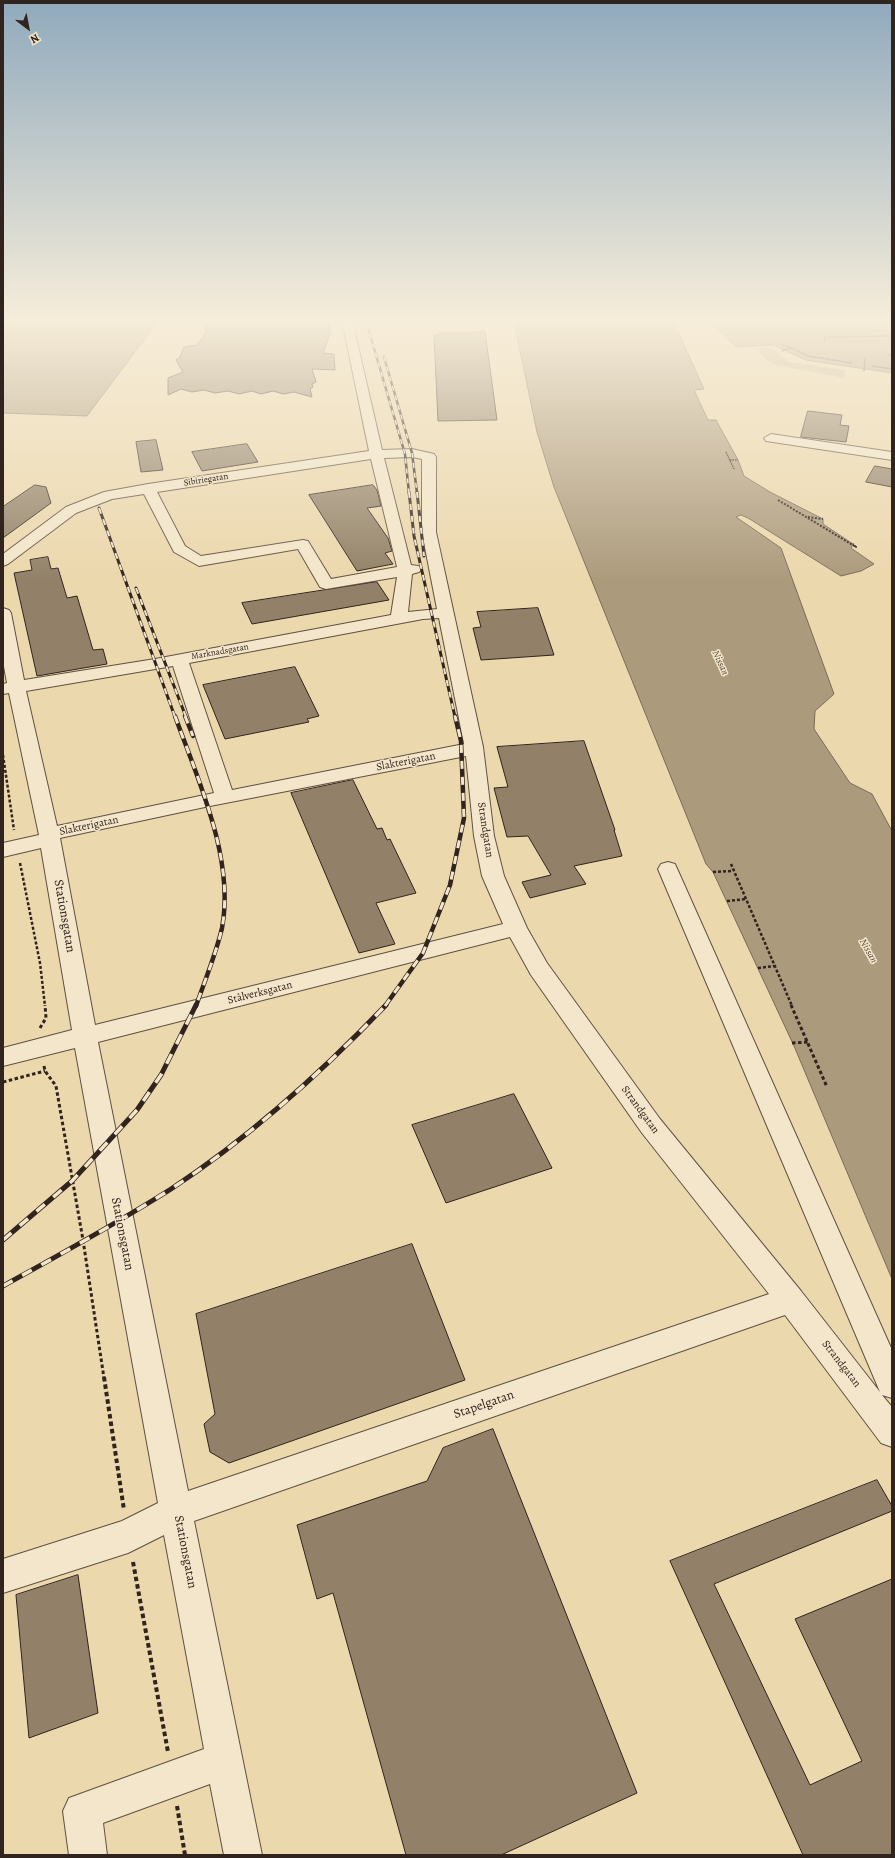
<!DOCTYPE html>
<meta charset="utf-8">
<style>
body{margin:0}
#map{position:relative;width:895px;height:1858px;overflow:hidden;background:#ecd8ad;font-family:Alegreya,serif}
canvas{display:block}
.frame{position:absolute;inset:0;border:4px solid #31231e;pointer-events:none}
.north{position:absolute;left:8px;top:8px;width:40px;height:40px;-webkit-text-stroke:3px #f3e6ca;paint-order:stroke;rotate:148deg;font-size:11px;font-weight:700;line-height:16px;text-align:center;color:#31231e}
.north::after{content:'';display:block;margin:auto;width:14px;height:18px;background:#31231e;clip-path:polygon(50% 0,100% 100%,50% 72%,0 100%)}
</style>
<div id="map">
<canvas width="895" height="1858"></canvas>
<div class="frame"></div>
<div class="north">N</div>
</div>
<script>
const ctx = document.querySelector('canvas').getContext('2d');
ctx.lineJoin = 'round';
function paint(path, color) { ctx.fillStyle = color; ctx.fill(path, 'evenodd'); }
function stroke(path, color, width, dash) { ctx.strokeStyle = color; ctx.lineWidth = width; ctx.lineCap = dash ? 'butt' : 'round'; ctx.setLineDash(dash || []); ctx.stroke(path); }
function label(font, color, halo, rows, align = 'center') {
  ctx.font = font + ' Alegreya,serif'; ctx.lineWidth = 3; ctx.setLineDash([]); ctx.textBaseline = 'middle'; ctx.strokeStyle = halo; ctx.fillStyle = color; for (const [text, x, y, turn = 0] of rows) {
    ctx.save(); ctx.translate(x, y); ctx.rotate((+turn || 0) * Math.PI / 180); ctx.textAlign = isNaN(turn) ? turn : align; if (halo) ctx.strokeText(text, 0, 0); ctx.fillText(text, 0, 0); ctx.restore();
  }
}
paint(new Path2D(`
 M771 347 788 362 845 370 844 378 776 365 765 359 757 348Z`), '#ccb995');
const water = new Path2D(`
 M7 320H159L87 416 3 413V325Z
 M514 320H669L679 334 704 389 694 390 708 420H716L738 460 744 476 770 492 823 519V524L853 544 851 548 874 564 861 571 841 576 748 518 741 515 736 517 781 548 834 694 815 711 814 729 850 783 872 794 892 831V1279L794 1046 713 872 706 864 554 487 537 432Z
 M707 320H892V373L806 360 773 345 737 347Z`);
paint(water, '#ac9a7c');
stroke(water, '#7b6a56', 1);
const building = new Path2D(`
 M204 320H301L300 321 327 322 331 331 323 353 334 354 335 370 312 369 316 382 312 384 313 387 310 389 312 397 294 392 283 394 273 391 261 394 252 391 239 394 228 391 215 393 204 390 192 392 181 389 168 395V378L183 372 176 360 180 357 184 347 197 345 206 332Z
 M485 331 497 420 438 421 434 335H439V333H472Z
 M808 411 842 415 840 425 849 426 846 442 801 437Z
 M156 440 163 470 141 472 136 442Z
 M247 444 258 462 202 471 192 452Z
 M875 466 892 469V487L866 482Z
 M35 485 46 487 51 503 3 538V507Z
 M373 485 377 490 381 506 367 508 388 538 392 551 385 553 393 564 357 571 309 495Z
 M48 557 51 569 58 568 67 598 77 596 93 650 103 649 107 664 37 676 14 573 32 570 30 560Z
 M377 582 389 600 252 624 242 603Z
 M538 608 554 655 481 660 473 628 481 627 477 612Z
 M295 667 319 716 307 719 309 722 225 739 203 685Z
 M584 741 615 830H614L622 856 574 866 586 884 530 898 522 882 551 875 528 836 507 837 494 788 508 787 497 747Z
 M353 780 377 829 382 828 387 840 390 839 416 893 376 903 395 944 359 953 291 793Z
 M514 1094 552 1168 446 1203 412 1125Z
 M412 1244 465 1380 229 1463 210 1452 204 1424 215 1414 196 1314Z
 M493 1429 637 1793 501 1855H406L333 1593 317 1599 297 1525 427 1481 443 1448Z
 M877 1480 892 1506V1511L714 1584 810 1785 862 1761 795 1619 892 1579V1855H803L670 1561Z
 M78 1575 98 1713 29 1738 16 1595Z`);
paint(building, '#928168');
stroke(building, '#31231e', 1);
const minor = new Path2D(`
 M342 320H352L382 450 412 449 434 454 436 457V532L483 747 494 836 504 876 527 928 547 963 660 1119 801 1291 880 1392 658 869 661 864 668 862 675 864 892 1350V1398L882 1395 892 1407V1447L881 1443 785 1315 194 1521 262 1855H224L210 1784 103 1823 107 1855H69L63 1811 69 1798 204 1749 164 1535 128 1553 3 1593V1559L122 1521 158 1503 75 1048 3 1066V1048L72 1030 41 848 3 857V843L39 835 9 693 3 694V684L7 683 3 661V608L9 610 11 613 24 680 155 659 391 615 397 577 326 589 320 587 298 549 199 566 174 552 144 494 112 499 76 513 8 564 3 566V554L66 507 104 492 148 484 369 451ZM412 457 422 459V532L437 609 408 612 412 574 419 572 422 569 419 566 411 565 384 458ZM371 459 397 567 331 579 308 541 303 540 201 556 185 546 157 492ZM439 618 464 744 232 790 189 663 423 619ZM173 666 214 793 57 826 26 691ZM466 756 474 836 482 876 503 924 95 1025 60 838 205 807ZM510 937 531 975 642 1133 769 1294 188 1491 98 1042Z
 M771 434 892 452V460L766 441 764 438Z`);
stroke(minor, '#605042', 2);
stroke(new Path2D(`
 M825 342 824 337 892 336
 M783 345 791 348
 M782 351 791 348 808 356 852 363
 M889 355H892
 M872 366 892 369
 M864 371 865 358
 M726 452 734 469
 M730 460H738`), '#31231e', 1.5, [1.5, 1]);
stroke(new Path2D(`
 M778 500 856 547 853 544
 M808 517 823 519`), '#31231e', 2, [2, 1.5]);
stroke(new Path2D(`
 M3 755 14 830
 M20 863 40 963 45 1006
 M731 864 792 1006
 M713 872 733 871
 M727 901 746 899
 M758 968 775 966`), '#31231e', 2.5, [3, 2]);
stroke(new Path2D(`
 M791 1005 827 1087
 M40 1028 46 1018 45 1005
 M792 1043 808 1042
 M44 1066 45 1071 56 1086 83 1240 104 1378
 M3 1082 45 1071`), '#31231e', 3, [3.5, 2.5]);
stroke(new Path2D(`
 M104 1377 124 1510
 M133 1562 168 1752
 M177 1806 185 1855`), '#31231e', 4, [4.5, 3]);
paint(minor, '#f3e6ca');
const railFar3 = new Path2D(`
 M367 324 405 454 409 493
 M384 357 412 453 417 493`);
const railFar2 = new Path2D(`
 M409 492 414 536 455 717
 M417 492 424 556
 M99 508 175 717
 M136 588 186 717`);
const railFar1 = new Path2D(`
 M175 716C198 780 235 859 222 928 216 954 205 980 196 1006
 M185 716 193 736
 M385 1006 423 953 450 885 464 818 461 741 455 716`);
const rail = new Path2D(`
 M3 1240 72 1181 137 1110 161 1075 196 1005
 M3 1286C59 1255 116 1224 171 1189 250 1137 321 1073 386 1005`);
stroke(railFar3, '#31231e', 2.5);
stroke(railFar2, '#31231e', 3);
stroke(railFar1, '#31231e', 4.5);
stroke(rail, '#31231e', 5);
stroke(railFar3, '#f3e6ca', 1.5, [5]);
stroke(railFar2, '#f3e6ca', 2, [6]);
stroke(railFar1, '#f3e6ca', 3, [8]);
stroke(rail, '#f3e6ca', 3.5, [11]);
const sky = ctx.createLinearGradient(0, 0, 0, 580);
sky.addColorStop(0, '#90aabd');
sky.addColorStop(0.55, '#f6edda');
sky.addColorStop(1, '#f6edda00');
ctx.fillStyle = sky;
ctx.fillRect(0, 0, 895, 580);
label('9px', '#31231e', '#f3e6ca', [
 ["Sibiriegatan",206,480,-9],
 ["Marknadsgatan",220,652,-10]
]);
label('italic 10px', '#5c4d3f', '#f3e6ca', [
 ["Nissan",720,663,65],
 ["Nissan",868,951,61]
]);
label('11px', '#31231e', '#f3e6ca', [
 ["Slakterigatan",406,762,-11],
 ["Slakterigatan",89,826,-12],
 ["Strandgatan",485,830,81],
 ["Stålverksgatan",260,993,-14],
 ["Strandgatan",640,1110,54],
 ["Strandgatan",841,1364,52]
]);
label('13px', '#31231e', '#f3e6ca', [
 ["Stationsgatan",64,916,80],
 ["Stationsgatan",122,1234,79],
 ["Stapelgatan",484,1405,-19],
 ["Stationsgatan",185,1552,79]
]);
</script>
